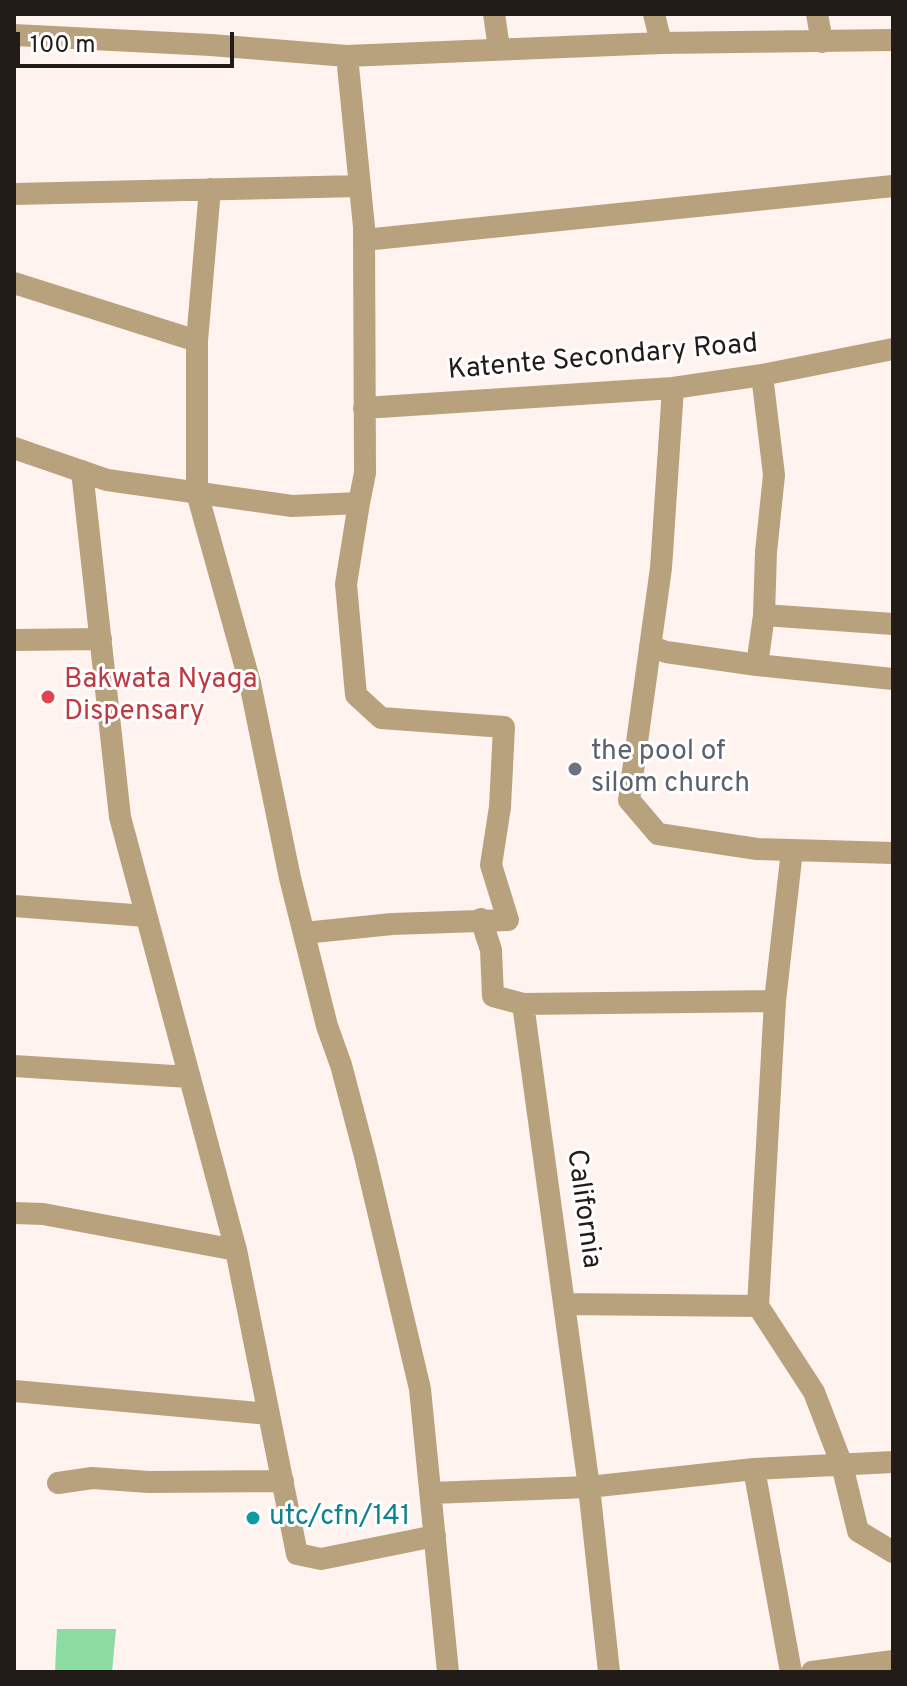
<!DOCTYPE html>
<style>
body{margin:0}
#map{position:relative;width:907px;height:1686px;overflow:hidden;background:#fef3ee;font-family:Overpass,sans-serif}
canvas{display:block}
.frame{position:absolute;inset:0;border:16px solid #221c19;pointer-events:none}
.scale{position:absolute;left:16px;top:32px;width:218px;height:36px;box-sizing:border-box;border:4px solid #221c19;border-top:0;padding-left:10px;font-size:24px;line-height:28px;white-space:nowrap;color:#221c19;-webkit-text-stroke:6px #fff;paint-order:stroke}
</style>
<div id="map">
<canvas width="907" height="1686"></canvas>
<div class="frame"></div>
<div class="scale">100 m</div>
</div>
<script>
const ctx = document.querySelector('canvas').getContext('2d');
ctx.lineJoin = 'round';
function paint(path, color) { ctx.fillStyle = color; ctx.fill(path, 'evenodd'); }
function stroke(path, color, width, dash) { ctx.strokeStyle = color; ctx.lineWidth = width; ctx.lineCap = dash ? 'butt' : 'round'; ctx.setLineDash(dash || []); ctx.stroke(path); }
function label(font, color, halo, rows, align = 'center') {
  ctx.font = font + ' Overpass,sans-serif'; ctx.lineWidth = 6; ctx.setLineDash([]); ctx.textBaseline = 'middle'; ctx.strokeStyle = halo; ctx.fillStyle = color; for (const [text, x, y, turn = 0] of rows) {
    ctx.save(); ctx.translate(x, y); ctx.rotate((+turn || 0) * Math.PI / 180); ctx.textAlign = isNaN(turn) ? turn : align; if (halo) ctx.strokeText(text, 0, 0); ctx.fillText(text, 0, 0); ctx.restore();
  }
}
paint(new Path2D(`
 M57 1629H116L112 1672H55Z`), '#8cdca2');
stroke(new Path2D(`
 M494 14 499 48
 M654 14 661 43
 M817 14 822 42
 M14 35 211 45 347 56 661 43 893 40
 M210 189 197 341V493L250 683 290 878 327 1026 341 1065 365 1156 420 1389 448 1672
 M14 194 360 186
 M364 240 893 186
 M14 283 197 341
 M673 388 661 568 629 800 658 834 757 849 893 853
 M364 408 673 388 762 375 893 349
 M14 448 107 480 292 506 359 503 365 473 364 227 347 56
 M82 471 120 817 236 1250 297 1554 321 1559 435 1536
 M764 615 893 624
 M14 640 101 639
 M650 646 666 652 757 665 893 679
 M757 665 764 615 766 552 774 475 762 375
 M792 850 775 1001 758 1306 814 1392 842 1465 858 1531 893 1552
 M14 906 146 916
 M481 919 491 950 493 996 523 1004
 M304 933 392 924 508 920 491 865 500 807 504 727 381 718 356 695 346 584 359 503
 M14 1066 189 1077
 M14 1213 43 1214 236 1250
 M564 1304 758 1306
 M14 1391 269 1414
 M754 1469 791 1672
 M58 1483 92 1478 149 1482 283 1481
 M431 1493 589 1487 754 1469 893 1462
 M609 1672 589 1487 523 1004 775 1001
 M812 1672 893 1661`), '#b8a27e', 22);
for (const [x, y, r, color] of [
 [48,697,8,"#e0444e"],
 [575,769,8,"#6b7280"],
 [253,1518,8,"#0f9aa8"]
]) { const dot = new Path2D(); dot.arc(x, y, r, 0, 2 * Math.PI); ctx.fillStyle = color; ctx.fill(dot); stroke(dot, '#fff', 3); }
label('28px', '#221c19', '#fff', [
 ["Katente Secondary Road",603,359,-5],
 ["California",582,1209,82]
]);
label('28px', '#be3a42', '#fff', [
 ["Bakwata Nyaga",64,681],
 ["Dispensary",64,713]
], 'left');
label('28px', '#5b616d', '#fff', [
 ["the pool of",591,753],
 ["silom church",591,785]
], 'left');
label('28px', '#0d838f', '#fff', [
 ["utc/cfn/141",269,1518]
], 'left');
</script>
